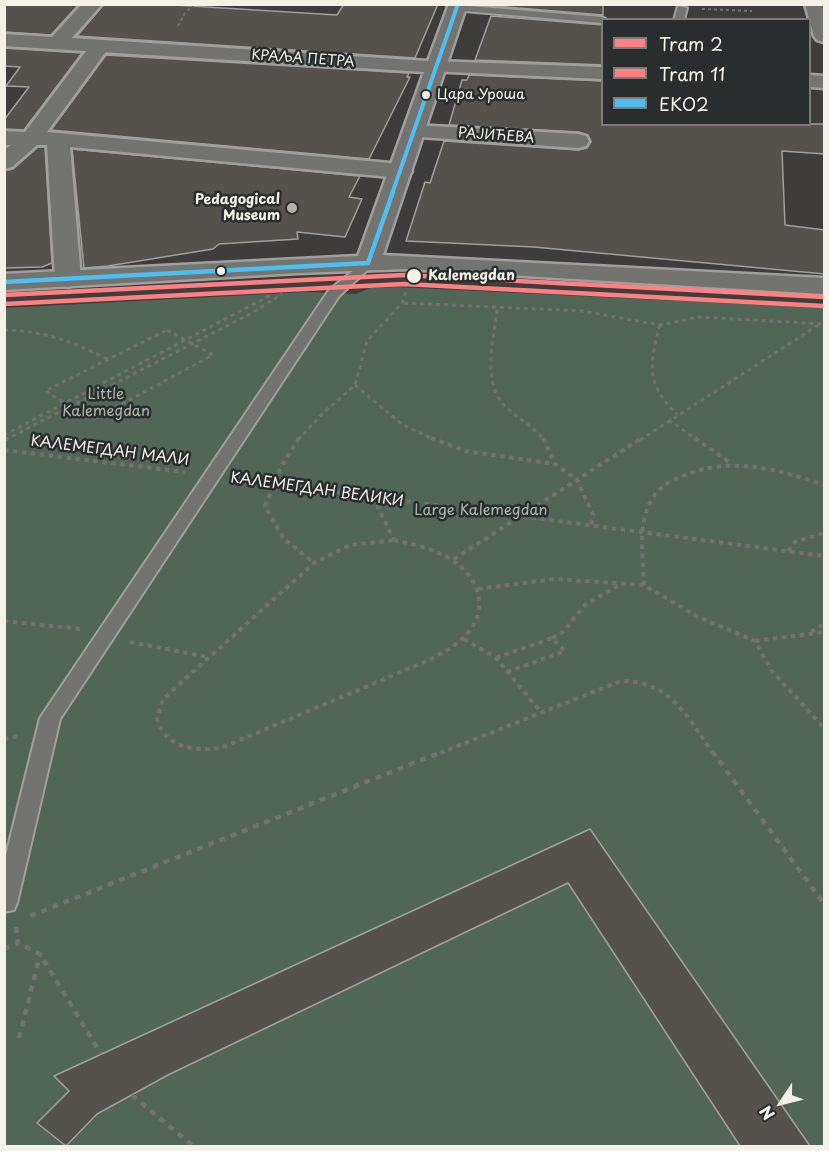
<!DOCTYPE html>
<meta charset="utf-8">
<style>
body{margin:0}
#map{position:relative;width:829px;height:1151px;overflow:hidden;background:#3e3d3b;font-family:"Playpen Sans",sans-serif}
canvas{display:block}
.frame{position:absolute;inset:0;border:6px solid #f4f1e8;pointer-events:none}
.legend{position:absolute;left:601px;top:18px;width:210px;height:108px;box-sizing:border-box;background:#2a2d2e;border:2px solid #7b7b78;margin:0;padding:8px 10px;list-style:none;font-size:18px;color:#f4f1e8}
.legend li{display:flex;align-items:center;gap:12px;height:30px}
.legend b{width:30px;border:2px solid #7b7b78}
.north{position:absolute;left:751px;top:1073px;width:60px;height:60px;-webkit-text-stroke:4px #2a2d2e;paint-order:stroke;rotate:235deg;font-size:16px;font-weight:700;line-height:24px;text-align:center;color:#f4f1e8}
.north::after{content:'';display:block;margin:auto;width:21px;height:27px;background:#f4f1e8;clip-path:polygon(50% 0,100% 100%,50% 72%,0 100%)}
</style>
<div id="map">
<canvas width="829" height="1151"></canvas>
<div class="frame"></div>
<ul class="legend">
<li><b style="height:8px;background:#ff8083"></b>Tram 2</li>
<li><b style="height:8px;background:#ff8083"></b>Tram 11</li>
<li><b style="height:8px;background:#4dbef0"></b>EKO2</li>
</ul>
<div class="north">N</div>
</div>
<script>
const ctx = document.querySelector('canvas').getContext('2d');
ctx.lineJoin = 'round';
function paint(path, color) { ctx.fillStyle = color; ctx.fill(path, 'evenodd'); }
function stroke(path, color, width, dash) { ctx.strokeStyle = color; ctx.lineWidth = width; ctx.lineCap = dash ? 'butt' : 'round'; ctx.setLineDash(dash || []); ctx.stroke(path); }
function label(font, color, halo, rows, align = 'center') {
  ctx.font = font + ' "Playpen Sans",sans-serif'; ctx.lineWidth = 5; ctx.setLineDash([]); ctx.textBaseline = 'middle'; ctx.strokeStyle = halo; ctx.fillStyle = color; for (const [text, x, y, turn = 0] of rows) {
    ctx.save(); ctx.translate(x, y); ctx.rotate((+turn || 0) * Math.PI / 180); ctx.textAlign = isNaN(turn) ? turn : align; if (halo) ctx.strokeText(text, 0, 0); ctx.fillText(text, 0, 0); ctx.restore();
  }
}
paint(new Path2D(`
 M397 287 824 308V1146H5V308L305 292 356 294 370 288Z`), '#516656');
const building = new Path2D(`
 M4 4H79L51 35 4 32Z
 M104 4H158L337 15 344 4H438L415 58 77 36Z
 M495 4H603V15L495 6Z
 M491 16 603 25V65L475 60Z
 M4 48 82 53 24 130 4 129V120L29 87 6 86 20 67 4 66Z
 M106 55 409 73 407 77H410L369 159 51 130Z
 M469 75 603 81V124H825V154L782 151 785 225 825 230V274L534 247 406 241 425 182 430 183 444 141 578 150 587 148 591 142 588 135 578 132 449 125 462 80H467Z
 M38 147H45L52 263 42 267 4 268V171L13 169Z
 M72 149 360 176 349 197 362 199 345 237 297 232 298 239 219 244 213 249 108 266 84 268Z
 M590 829 810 1146H740L568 883 168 1075 97 1114 66 1146 37 1123 69 1091 54 1076Z`);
paint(building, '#55524e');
stroke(building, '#a09f9c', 1.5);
const lane = new Path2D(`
 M457 5 602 17 607 20H602V23L453 10V6Z
 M678 6 687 8 684 20H674Z
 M368 259 375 263 339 296 60 719 17 903 14 910 4 912V863L40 718 329 290Z`);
const street = new Path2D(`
 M805 4H823L824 42 817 40 814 36Z
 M100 40 110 46 47 132 401 164 409 166 412 171 409 176 401 178 70 147 81 279 77 284 68 287 59 284 55 279 47 145H37L12 167 4 169V150L11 145H4V131L25 132 93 42Z
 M435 61 602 67V79L428 71 425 67 428 63Z
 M810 75 824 76V88L810 87Z
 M414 125 578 134 586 136 589 141 586 146 578 148 406 136 403 131 406 126Z`);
const secondary = new Path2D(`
 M82 4H102L72 38 428 61 449 4H467L383 255 824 278V294L407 269 298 273 4 290V274L358 256 424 72 4 46V34L52 37Z`);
stroke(lane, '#a09f9c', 4);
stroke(street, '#a09f9c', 5);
stroke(secondary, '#a09f9c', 5);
stroke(new Path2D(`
 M702 9 752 11
 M178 26 185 13 195 4`), '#717170', 2, [3, 3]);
stroke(new Path2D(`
 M404 303 582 311 660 325 699 317 824 324
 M497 310C494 339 481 382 505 406 517 418 533 426 544 440
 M660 325C649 364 646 385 677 414
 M4 330C41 330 74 342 107 359
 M167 330 213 355 92 420 45 391Z
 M355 385 403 425 435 440
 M669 420 697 440
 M4 435 271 295
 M5 440 252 313 282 294
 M298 440 324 412 355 385 367 341 402 303 407 288
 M640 440 820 324`), '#717170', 3, [4, 4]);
stroke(new Path2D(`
 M299 438 281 467 265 506 284 539 314 563
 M431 438 465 451 555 464 577 480 593 515 591 526
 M543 438 555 464
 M695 438 732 464
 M4 440 8 438
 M4 450 185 472
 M237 479 824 556
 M373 497 394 540
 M394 540C412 544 431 548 447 557 483 577 492 617 457 643 449 650 438 655 429 660L221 748C193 751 167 749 157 719L163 699 314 563 350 545Z
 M788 551 795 542 824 533
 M454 559 642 438
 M644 585C643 558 637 523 652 499 658 488 670 481 681 477 729 455 777 469 824 485
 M478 589 555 579 644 585 698 617 755 641 771 670 824 728
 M4 621 80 629
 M811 632 824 624
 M552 638 563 632 585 605 621 584
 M464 639 496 658 542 713
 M755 641 824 632
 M130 642 208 657
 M496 658 552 638 565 651 507 672
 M4 739 18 736
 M440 753 621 681C671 681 687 717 713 753`), '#717170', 4, [4.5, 4.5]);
stroke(new Path2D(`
 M712 751 824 904
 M30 916 444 751
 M16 927 18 943 40 954 101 1054
 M4 949 18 943
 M19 1038 40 955
 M132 1095 193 1146`), '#717170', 4.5, [6, 6]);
paint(lane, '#737370');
paint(street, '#737370');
paint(secondary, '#737370');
stroke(new Path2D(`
 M392 194 458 4`), '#4dbef0', 4);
stroke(new Path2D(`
 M368 263 393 192
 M4 282 368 263`), '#4dbef0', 4.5);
stroke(new Path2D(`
 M4 295 404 275 824 297`), '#ff8083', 4.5);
stroke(new Path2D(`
 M4 304 404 284 824 306`), '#ff8083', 4.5);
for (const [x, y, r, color] of [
 [426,95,5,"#f4f1e8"],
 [292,208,6,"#b4b2ab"],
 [221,271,5,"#f4f1e8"],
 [414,276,8,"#f4f1e8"]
]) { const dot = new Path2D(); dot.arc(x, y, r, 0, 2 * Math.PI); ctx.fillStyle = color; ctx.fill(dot); stroke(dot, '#2a2d2e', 2); }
label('14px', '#f4f1e8', '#2a2d2e', [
 ["КРАЉА ПЕТРА",303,59,4],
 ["РАЈИЋЕВА",496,136,4]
]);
label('14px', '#f4f1e8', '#2a2d2e', [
 ["Цара Уроша",437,95]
], 'left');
label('bold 14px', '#f4f1e8', '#2a2d2e', [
 ["Pedagogical",280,200],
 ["Museum",280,216]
], 'right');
label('bold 14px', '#f4f1e8', '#2a2d2e', [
 ["Kalemegdan",428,276]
], 'left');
label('15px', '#acb5a8', '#2a2d2e', [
 ["Little",106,395],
 ["Kalemegdan",106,412],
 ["Large Kalemegdan",481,511]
]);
label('15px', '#f4f1e8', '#2a2d2e', [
 ["КАЛЕМЕГДАН МАЛИ",110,451,7],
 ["КАЛЕМЕГДАН ВЕЛИКИ",317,490,8]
]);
</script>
